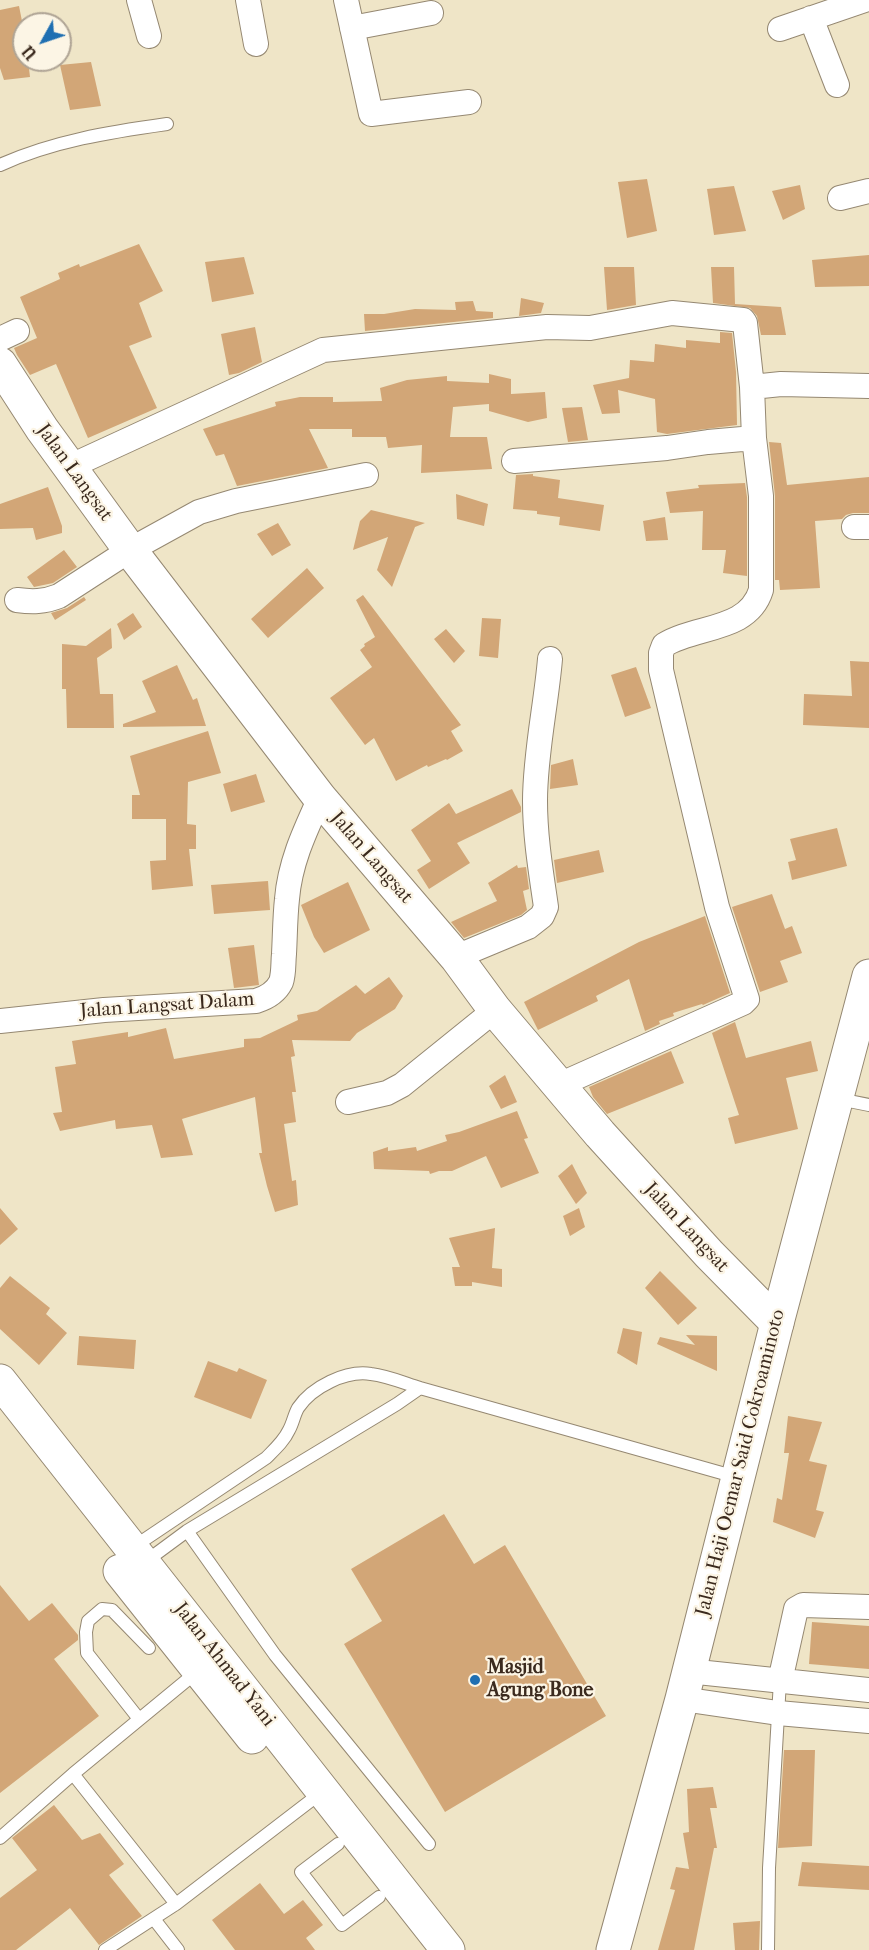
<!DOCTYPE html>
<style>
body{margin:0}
#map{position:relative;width:869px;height:1950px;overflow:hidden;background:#efe5c7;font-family:"IM FELL French Canon",serif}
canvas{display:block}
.north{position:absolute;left:12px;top:12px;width:60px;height:60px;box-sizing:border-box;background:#fcf5e5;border:2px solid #afa495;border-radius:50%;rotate:230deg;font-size:16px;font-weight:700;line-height:24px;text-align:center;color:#3b2a1e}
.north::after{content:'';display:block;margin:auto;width:21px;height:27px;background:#1f6fb2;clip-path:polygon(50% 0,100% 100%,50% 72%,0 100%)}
</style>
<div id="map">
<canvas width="869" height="1950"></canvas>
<div class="north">U</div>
</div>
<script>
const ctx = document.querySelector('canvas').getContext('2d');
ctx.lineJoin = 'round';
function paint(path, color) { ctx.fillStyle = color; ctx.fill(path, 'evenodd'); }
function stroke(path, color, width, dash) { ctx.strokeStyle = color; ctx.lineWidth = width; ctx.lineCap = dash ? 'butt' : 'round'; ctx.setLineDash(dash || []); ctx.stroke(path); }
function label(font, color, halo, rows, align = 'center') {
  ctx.font = font + ' "IM FELL French Canon",serif'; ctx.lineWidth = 4.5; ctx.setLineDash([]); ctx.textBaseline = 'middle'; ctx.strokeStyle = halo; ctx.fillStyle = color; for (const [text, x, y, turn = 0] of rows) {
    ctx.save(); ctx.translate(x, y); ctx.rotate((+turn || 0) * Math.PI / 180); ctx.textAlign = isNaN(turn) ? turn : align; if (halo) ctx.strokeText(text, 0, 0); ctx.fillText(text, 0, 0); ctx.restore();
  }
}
paint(new Path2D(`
 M19 6 24 31V60H28L30 77 4 80 0 68V10Z
 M91 62 101 106 70 110 60 65Z
 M647 179 657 231 627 238 618 182Z
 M800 185 805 209 783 220 772 191Z
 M734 186 746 231 714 235 707 189Z
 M139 244 163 291 139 303 152 337 129 346 157 408 88 438 56 364 30 375 17 355 14 348 37 338 20 297 60 279 58 273 79 264 80 267Z
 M869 255V286L815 287 812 260Z
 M244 257 254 294 212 302 205 262Z
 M604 267H634L636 305 607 310Z
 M711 267H734L735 304 781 307 786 335H761L757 316 750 308 713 303Z
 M521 298 544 303 541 313 519 316Z
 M473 301 476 311 493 312V318L365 331 364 314H384L415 309 456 310 455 302Z
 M255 327 262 362 239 373 229 375 221 334Z
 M720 332 732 333 736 372 737 425 667 434 657 432 655 399 618 390 620 413 602 414 593 385 629 378 630 360 654 362 655 344 686 348V340L720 343Z
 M489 374 511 379V394L545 392 547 418 528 422 489 411V404L453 407 450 437H487L492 469 421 473 422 445 388 448 386 437H352V429H309L328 468 237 486 224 454 216 456 203 429 276 406 275 402 300 397H333V402L382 401 380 388 407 380 447 376V381L489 383Z
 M582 407 588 440 568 442 562 408Z
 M769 442 781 443 787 485 869 477V513H853L846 515 842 519 815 521 820 588 780 590 779 580H775V496Z
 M533 474V476L560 480 558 498 604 505 600 531 559 525 560 517 537 514V511L513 509 516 475Z
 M745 483 747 497V576L723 573 726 550H702L703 511 670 513 666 492 699 488 698 485Z
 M48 487 62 526V533L36 540 33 528 0 529V504Z
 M456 494 488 504 484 526 457 519Z
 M371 510 425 523 415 527 392 587 377 570 388 537 353 550 360 521Z
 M665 517 668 540 646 541 643 521Z
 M278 523 291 545 272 556 257 534Z
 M64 550 77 567 53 583 34 587 27 577Z
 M307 568 324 588 268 638 251 619Z
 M363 595 461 725 451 731 463 751 447 760 446 759 428 767 427 765 396 781 374 738 365 745 330 698 372 667 360 650 365 646 364 644 375 637 356 600Z
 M84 597 86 600 55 620 51 613 67 608Z
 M133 613 142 627 124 640 117 624Z
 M482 618 501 619 498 658 479 656Z
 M111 628 112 648 97 658 100 694H113L114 728H67L66 689H62V644L86 646Z
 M446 629 465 651 454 663 434 639Z
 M850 661 869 662V728L803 725 804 694 852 696Z
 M177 665 193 700 197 698 206 726 123 727V724L156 712 142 681Z
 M636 667 651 708 625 717 611 675Z
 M208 731 221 773 188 782 187 824 196 825V849H189L193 886 152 890 150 861 166 860V819H132V795H140L130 756Z
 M573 759 578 785 550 789 551 765Z
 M256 774 265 802 231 812 223 784Z
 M512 789 521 807V812L457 843 470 863 429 889 417 870 431 861 411 830 449 803 456 814Z
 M837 828 847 866 792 880 788 862 796 860 790 839Z
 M599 850 604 872 557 883 554 860Z
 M517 865 518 868 526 867 529 889 523 891 527 910 521 915 464 938 451 922 497 901 488 883Z
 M268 881 270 910 214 914 211 885Z
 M348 882 370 930 324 953 314 937 301 905Z
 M772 894 785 929 792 926 802 953 780 961 788 982 760 992 732 907Z
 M705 916 730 993 703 1005 702 1004 673 1013 674 1016 659 1021 660 1024 645 1031 629 979 596 996 598 1001 538 1030 524 1002 639 942Z
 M254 945 259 985 234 988 228 948Z
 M389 977 403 996 395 1009 357 1033 350 1041 292 1040 295 1056 291 1057 296 1092H292L296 1122 284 1124 292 1181 296 1180 298 1205 275 1212 267 1186 259 1153H262L255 1097 182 1119 193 1155 161 1158 152 1125 116 1129 115 1120 60 1131 53 1113 62 1112 55 1067 76 1064 72 1041 128 1032V1037L166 1028 174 1059 244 1047V1039L260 1038 298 1020 297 1015 317 1011 356 985 365 994Z
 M735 1022 746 1058 811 1041 818 1071 786 1078 798 1129 735 1144 728 1118 739 1115 712 1033Z
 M671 1051 684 1083 607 1114 593 1097 589 1087Z
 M505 1075 517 1102 501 1109 489 1086Z
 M517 1111 528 1138 524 1139 539 1173 501 1188 486 1156 452 1171H439L430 1174 429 1171 374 1169 373 1152 388 1147V1151L416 1147 417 1151 447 1141 445 1135 459 1132Z
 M572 1164 587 1193 576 1204 558 1176Z
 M0 1208 18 1229 0 1245Z
 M579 1208 585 1227 570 1236 563 1216Z
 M495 1228 492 1268 502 1269V1287L472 1282V1286H455L452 1267H460L449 1238Z
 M660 1271 697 1308 678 1325 645 1288Z
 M10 1276 50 1308 46 1314 67 1333 39 1365 0 1329V1288Z
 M623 1328 642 1332 637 1365 617 1353Z
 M686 1335 717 1336V1371L657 1344 660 1337 695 1345Z
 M79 1336 136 1340 134 1369 77 1365Z
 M208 1361 237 1372 239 1368 267 1380 251 1419 194 1397Z
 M788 1416 822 1422 809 1461 827 1465 816 1510 824 1512 815 1538 773 1522 777 1498 782 1500 789 1453H784Z
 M444 1514 474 1564 505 1545 606 1716 445 1812 344 1644 382 1621 351 1569Z
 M0 1585 29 1621 52 1603 78 1635V1640L54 1659 99 1716 0 1793Z
 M812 1622 869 1626V1669L809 1664Z
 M784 1750H815L812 1846 778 1848Z
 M713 1787 717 1808H710L717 1848H714L694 1950H658L675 1890 670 1889 676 1867 689 1869 683 1833 689 1832 687 1789Z
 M54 1805 82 1840 100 1833 124 1864 109 1875 142 1916 99 1945 70 1908 16 1950H0V1898L37 1870 12 1838Z
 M802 1862 869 1866V1890L798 1886Z
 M260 1883 284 1914 303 1900 323 1925 306 1938 315 1950H235L212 1920Z
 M760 1921 759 1950H735L733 1923Z`), '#d2a677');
const lane = new Path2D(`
 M0 165C53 141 110 132 167 124
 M839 1099 869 1105
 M187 1531 275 1655 429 1844
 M132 1548 266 1458C275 1449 284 1441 289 1430 293 1423 294 1415 298 1408 312 1387 346 1370 371 1374 388 1376 404 1383 420 1388L736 1477
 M145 1562 187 1531 397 1404 420 1388
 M139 1719 87 1653 86 1632 88 1621 102 1609 112 1610 149 1648
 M73 1774 176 1904
 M0 1838 73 1774 198 1671
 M338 1844 301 1872 342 1925 379 1897
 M154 1919 178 1950
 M105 1950 176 1904 322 1792
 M768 1950 769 1868 780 1681`);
const street = new Path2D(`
 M139 0 149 36
 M248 0 256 44
 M346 0 371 114 469 102
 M811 18 837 85
 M352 28 431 13
 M780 29 865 0
 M840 198 869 191
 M0 339 17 331
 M752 387 781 384 869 386
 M514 461 667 448 708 442 754 438
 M69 467 323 350 547 327 590 328 672 313 743 320 745 323 752 387 754 438 761 496V590C748 632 696 625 664 645L661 653V670L717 907 747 999 743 1003 559 1085
 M854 527H869
 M17 600C32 602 44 602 59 596L130 550 199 512 236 501 366 475
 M456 957 528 927 542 916 546 907C541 872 535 837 535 801 535 754 546 706 550 659
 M0 1021 104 1010 256 1001C266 998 276 992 281 982 284 973 283 963 284 954 285 936 285 917 287 899 290 862 305 831 320 798
 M348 1102 387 1093 402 1085 495 1010
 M688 1671 869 1690
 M780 1681 796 1609 803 1605 869 1607
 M682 1699 778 1713 869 1721`);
const secondary = new Path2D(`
 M0 364 42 429 130 550 320 798 456 957 495 1010 600 1134 709 1254 777 1323
 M0 1381 448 1950
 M120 1571 252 1737`);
const highway = new Path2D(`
 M613 1950 682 1699 777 1323 869 976`);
stroke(lane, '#958872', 14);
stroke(street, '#958872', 26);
stroke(secondary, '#958872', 35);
stroke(highway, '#958872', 35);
stroke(lane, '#fff', 12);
stroke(street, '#fff', 24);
stroke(secondary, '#fff', 33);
stroke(highway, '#fff', 33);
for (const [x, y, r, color] of [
 [475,1680,6,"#1f6fb2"]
]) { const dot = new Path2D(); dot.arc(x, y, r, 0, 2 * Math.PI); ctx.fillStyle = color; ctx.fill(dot); stroke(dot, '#fcf5e5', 2); }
label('20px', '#3b2a1e', '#fcf5e5', [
 ["Jalan Langsat",74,473,54],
 ["Jalan Langsat",371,858,49],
 ["Jalan Langsat Dalam",167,1006,-4],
 ["Jalan Langsat",686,1228,47],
 ["Jalan Haji Oemar Said Cokroaminoto",741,1463,-76],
 ["Jalan Ahmad Yani",224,1665,52]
]);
label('bold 20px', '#3b2a1e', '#fcf5e5', [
 ["Masjid",487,1668],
 ["Agung Bone",487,1691]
], 'left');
</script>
